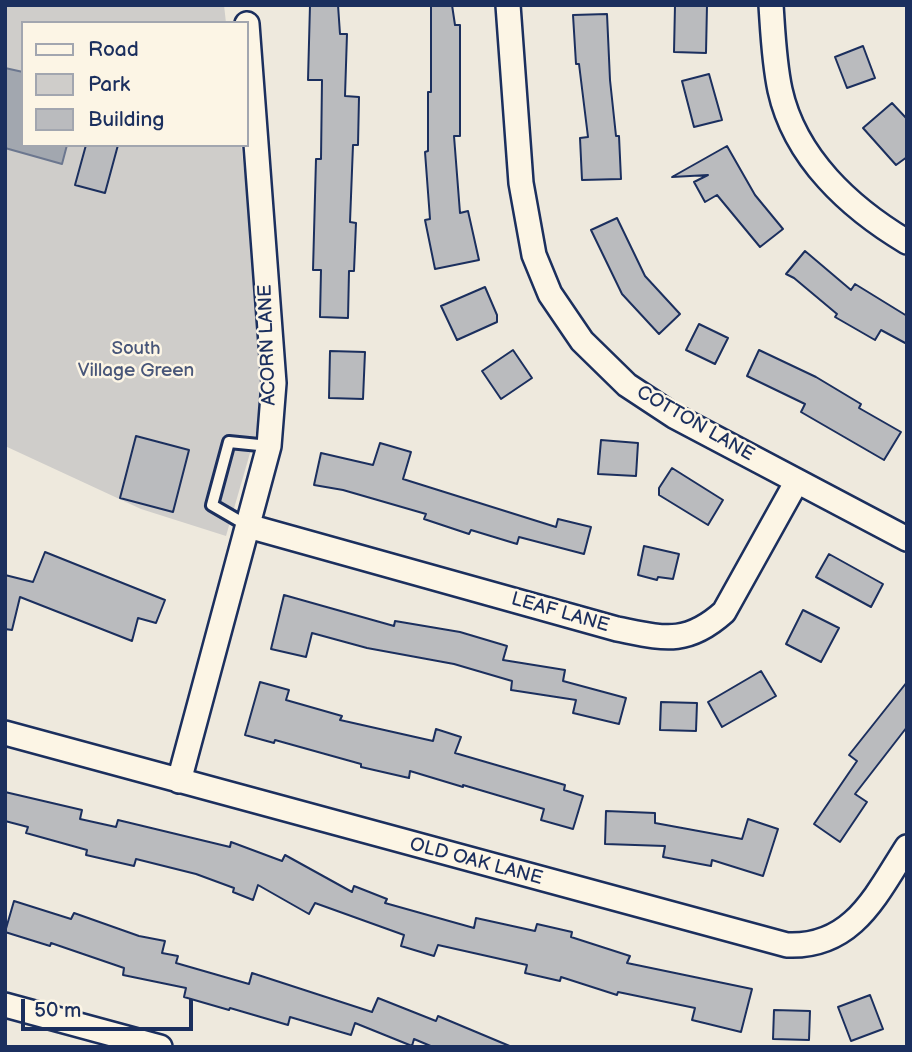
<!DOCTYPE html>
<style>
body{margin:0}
#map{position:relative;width:912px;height:1052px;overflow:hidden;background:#eee9dd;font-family:"Balsamiq Sans",sans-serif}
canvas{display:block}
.frame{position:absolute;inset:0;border:7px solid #1b2f5e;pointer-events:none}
.legend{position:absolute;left:21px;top:21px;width:228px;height:126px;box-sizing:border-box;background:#fcf5e5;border:2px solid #a2a6af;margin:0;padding:9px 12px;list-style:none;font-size:21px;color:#1b2f5e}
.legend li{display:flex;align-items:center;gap:14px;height:35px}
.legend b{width:35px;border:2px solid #a2a6af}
.scale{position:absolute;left:21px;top:999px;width:172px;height:32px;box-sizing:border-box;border:4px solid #1b2f5e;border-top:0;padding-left:9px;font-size:21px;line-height:24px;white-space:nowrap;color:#1b2f5e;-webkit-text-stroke:5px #fcf5e5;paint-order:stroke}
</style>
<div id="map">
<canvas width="912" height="1052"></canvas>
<div class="frame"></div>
<ul class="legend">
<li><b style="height:9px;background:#fcf5e5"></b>Road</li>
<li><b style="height:19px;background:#cfcdca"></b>Park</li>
<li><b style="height:19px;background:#babbbe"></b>Building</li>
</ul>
<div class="scale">50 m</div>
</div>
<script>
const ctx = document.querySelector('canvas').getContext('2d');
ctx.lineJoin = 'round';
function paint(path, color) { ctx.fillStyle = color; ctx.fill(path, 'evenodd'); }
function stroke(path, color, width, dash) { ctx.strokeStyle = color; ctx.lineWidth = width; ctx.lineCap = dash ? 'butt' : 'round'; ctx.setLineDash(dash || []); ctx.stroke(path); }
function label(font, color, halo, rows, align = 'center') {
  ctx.font = font + ' "Balsamiq Sans",sans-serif'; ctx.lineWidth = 5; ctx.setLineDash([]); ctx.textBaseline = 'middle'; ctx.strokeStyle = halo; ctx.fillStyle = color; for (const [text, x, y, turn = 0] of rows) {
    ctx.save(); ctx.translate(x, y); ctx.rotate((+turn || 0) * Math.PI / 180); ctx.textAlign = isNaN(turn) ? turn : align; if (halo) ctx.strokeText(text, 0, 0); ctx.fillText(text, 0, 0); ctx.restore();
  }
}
paint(new Path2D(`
 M5 5H224L226 23H23V145H241L270 384 226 536 141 509 5 446Z`), '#cfcdca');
const water = new Path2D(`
 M5 68 23 72V145H67L62 164 5 148Z`);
paint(water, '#a2a7af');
stroke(water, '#6c778f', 2);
const building = new Path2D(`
 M310 5H338L340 34H347L345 96 359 97 358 145H353L350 222 356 223 354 271H349L348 318 320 317 321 270H313L316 159H321L322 80H308Z
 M431 5H452L455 25H460V136H454L460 213 468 211 479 260 435 269 425 220 430 219 425 152 428 151V92H431Z
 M675 5H707L706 53 674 52Z
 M607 14 610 80 616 136H619L621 179 582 180 580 138 588 137 579 64H576L573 15Z
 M863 46 875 78 847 88 835 57Z
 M709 74 722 120 694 127 682 81Z
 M892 103 907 119V157L896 165 863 128Z
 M86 145H118L105 193 75 185Z
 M727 146 755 195 783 229 760 247 717 195 705 202 694 182 708 175 672 177Z
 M617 218 645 276 680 314 659 334 622 294 591 230Z
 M805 251 851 290 855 284 907 316V344L881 330 875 340 835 317 837 314 794 278 786 274Z
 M485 287 497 315V322L457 340 441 306Z
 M699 324 728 338 715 364 686 350Z
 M513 350 532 378 501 399 482 371Z
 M759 350 816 377 861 404 859 408 901 432 884 460 801 412 805 404 747 376Z
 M330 351 365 352 363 399 329 398Z
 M136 436 189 450 173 512 120 498Z
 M601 440 638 443 636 476 598 474Z
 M380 443 411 452 403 479 556 527 558 519 591 527 584 554 519 537 517 544 471 530 469 534 424 519 426 514 343 490 314 485 321 453 373 465Z
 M672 468 723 500 708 525 659 495V488Z
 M644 546 679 554 673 579 658 577 657 580 638 575Z
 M45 552 165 600 156 623 138 618 132 641 20 597 12 630 5 629V575L33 582Z
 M829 554 883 584 871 607 816 577Z
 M284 595 394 626 395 621 460 632 507 646 503 660 565 670 563 681 626 698 619 724 573 713 576 700 511 690 512 681 454 664 367 648 312 633 306 657 271 649Z
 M803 610 839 628 821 662 786 644Z
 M761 671 776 696 722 727 708 702Z
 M260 682 289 690 286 700 342 716 340 720 433 741 436 729 461 737 455 753 565 785 564 790 583 796 573 829 541 820 544 809 463 785V787L410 771 409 778 361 767V764L275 740 274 743 245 735Z
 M907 682V727L855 794 867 802 840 842 814 824 857 761 849 755Z
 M661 702 697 703 696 731 660 730Z
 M5 792 82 810 80 819 116 827 118 820 230 847 231 842 282 861 285 855 352 892 354 886 387 899 385 903 474 928 476 918 535 931 537 924 572 932 571 937 630 956 627 963 752 989 741 1032 692 1020 695 1008 618 992 617 995 561 977 560 981 525 973 527 965 438 945 434 956 401 946 404 935 315 903 309 914 258 885 253 900 233 892 234 888 196 874 136 859 134 866 86 855 87 850 26 833 28 827 5 821Z
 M606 811 655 813V823L742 839 748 819 778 829 763 876 712 860 711 866 663 857 665 846 605 844Z
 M14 901 71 919 74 913 139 936 165 941 162 953 178 956 176 963 249 984 252 973 372 1012 378 998 436 1021 438 1016 512 1047H433L414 1039 412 1046 355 1023 351 1035 290 1017 288 1025 230 1008 229 1010 184 997 186 988 123 975 124 968 51 943 50 946 5 932Z
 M870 995 883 1029 851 1041 838 1007Z
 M774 1010 810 1011 809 1040 773 1039Z`);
paint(building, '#babbbe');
stroke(building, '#1b2f5e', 2);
const service = new Path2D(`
 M248 526 212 505 229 442 269 446`);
const minor = new Path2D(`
 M508 5 521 183 534 255 550 294 582 341 627 385 674 416 907 539
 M771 5C773 34 774 62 780 90 795 158 850 208 907 242
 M248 526 617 629C663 638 686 646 724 612L797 481
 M5 733 787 945C853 948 876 895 907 847
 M179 781 269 446 274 383 247 24
 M5 1005 160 1047`);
stroke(service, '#1b2f5e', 16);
stroke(minor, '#1b2f5e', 28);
stroke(service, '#fcf5e5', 10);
stroke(minor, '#fcf5e5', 23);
label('19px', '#1b2f5e', '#fcf5e5', [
 ["ACORN LANE",268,345,-92],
 ["COTTON LANE",695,424,30],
 ["LEAF LANE",560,613,16],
 ["OLD OAK LANE",476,862,15]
]);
label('19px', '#485679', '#fcf5e5', [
 ["South",136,349],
 ["Village Green",136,371]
]);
</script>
